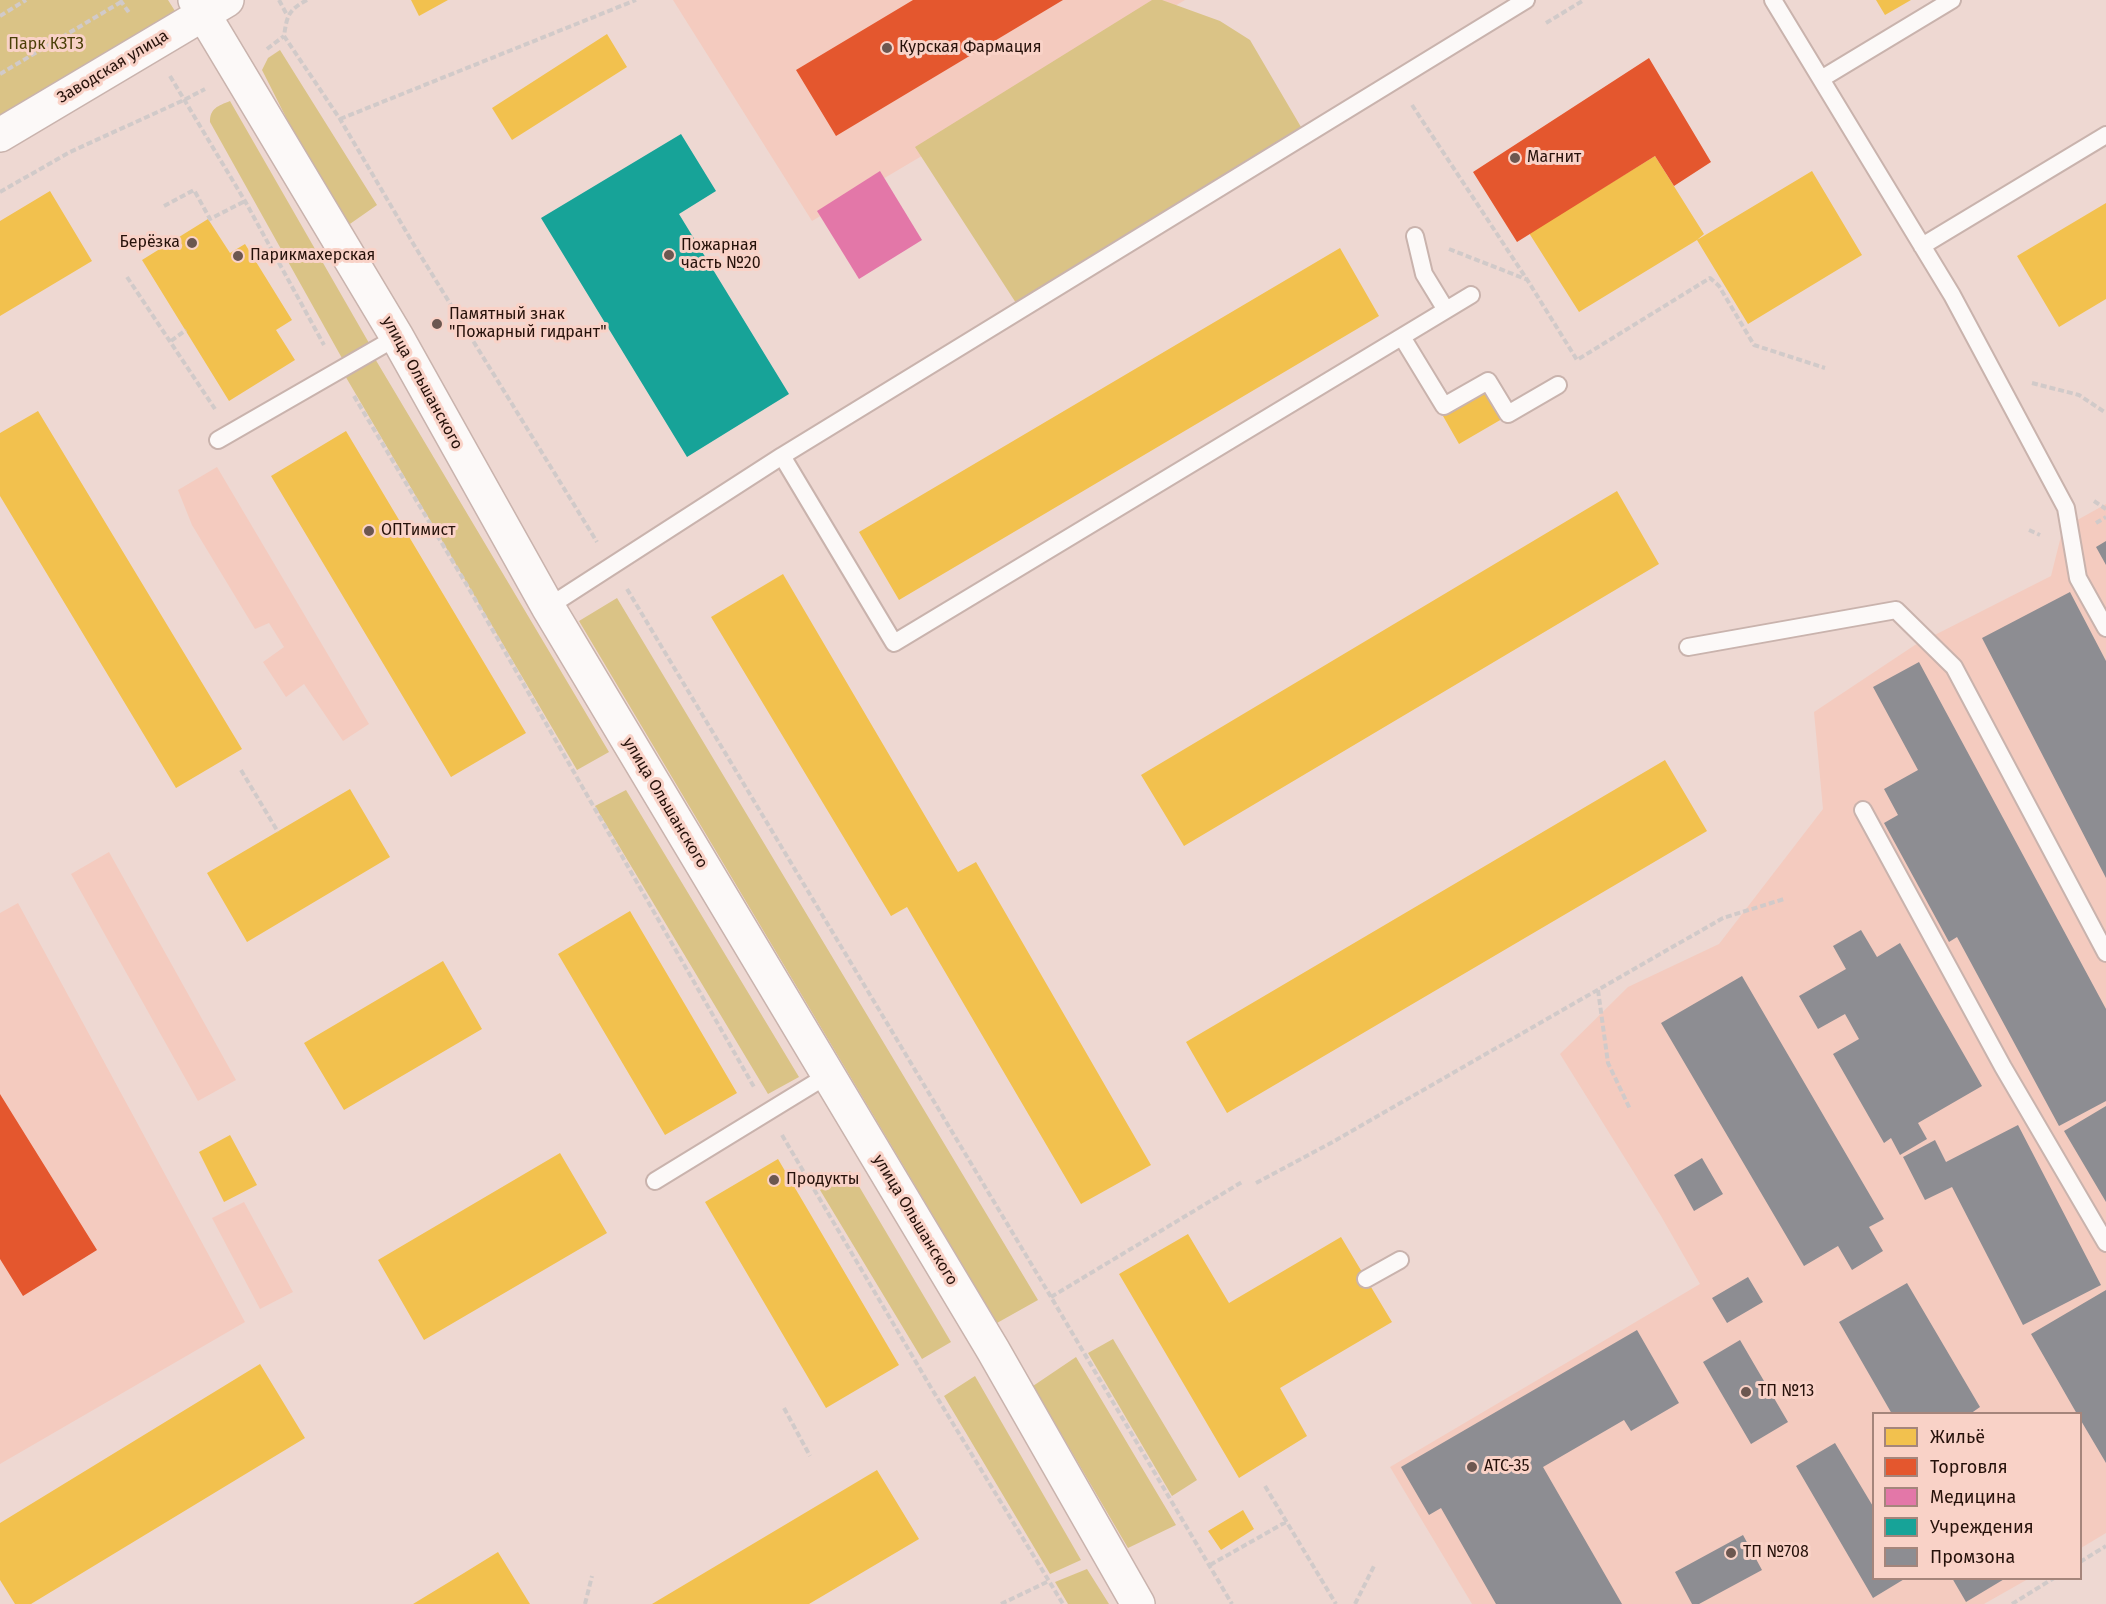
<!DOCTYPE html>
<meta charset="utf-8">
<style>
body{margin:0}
#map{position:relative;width:2106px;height:1604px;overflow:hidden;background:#eed8d2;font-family:"Fira Sans",sans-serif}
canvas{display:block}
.legend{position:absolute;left:1872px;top:1412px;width:210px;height:168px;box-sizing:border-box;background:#f9d2c7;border:2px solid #a5857b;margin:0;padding:8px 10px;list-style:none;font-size:18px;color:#26110a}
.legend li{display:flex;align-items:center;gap:12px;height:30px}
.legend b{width:30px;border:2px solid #a5857b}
</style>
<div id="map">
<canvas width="2106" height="1604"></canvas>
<ul class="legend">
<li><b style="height:16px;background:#f2c14e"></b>Жильё</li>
<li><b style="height:16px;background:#e4572e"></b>Торговля</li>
<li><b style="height:16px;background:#e377a8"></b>Медицина</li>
<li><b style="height:16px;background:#17a398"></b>Учреждения</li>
<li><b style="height:16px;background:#8d8d92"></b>Промзона</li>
</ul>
</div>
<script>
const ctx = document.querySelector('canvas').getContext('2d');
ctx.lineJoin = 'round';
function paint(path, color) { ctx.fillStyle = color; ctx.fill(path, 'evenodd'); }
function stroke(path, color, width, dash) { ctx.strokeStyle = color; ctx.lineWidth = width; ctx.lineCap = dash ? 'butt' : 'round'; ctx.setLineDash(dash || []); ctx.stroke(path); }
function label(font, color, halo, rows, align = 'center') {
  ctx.font = font + ' "Fira Sans",sans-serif'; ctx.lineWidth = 6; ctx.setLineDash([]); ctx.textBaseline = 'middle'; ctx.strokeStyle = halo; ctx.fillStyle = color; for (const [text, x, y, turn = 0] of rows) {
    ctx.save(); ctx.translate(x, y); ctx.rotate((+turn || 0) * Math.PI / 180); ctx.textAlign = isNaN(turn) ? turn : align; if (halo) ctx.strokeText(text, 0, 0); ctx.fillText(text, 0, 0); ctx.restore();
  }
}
paint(new Path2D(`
 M673 0H1185L812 221Z
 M217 467 369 724 343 741 304 684 286 697 263 662 284 647 269 623 255 629 192 525 178 490Z
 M2106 504V1533L2081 1548 2080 1414H1874V1578L2028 1579 1984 1604H1472L1390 1467 1700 1284 1661 1216 1560 1054 1628 987 1719 944 1823 809 1814 712 1915 645 2051 576 2063 528Z
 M109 852 236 1080 198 1101 71 874Z
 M18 903 245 1322 0 1464V913Z
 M244 1202 293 1292 260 1309 212 1218Z`), '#f4cbbf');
paint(new Path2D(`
 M0 0H168L180 19 0 125Z
 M1152 0H1162L1220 21 1250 40 1301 127 1016 303 915 147Z
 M280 50 377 205 347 226 298 141 262 70 268 58Z
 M230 101 369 343 343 360 210 122C210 108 218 106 230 101Z
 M374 357 609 752 577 770 344 374Z
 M617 598 1038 1300 997 1323 579 621Z
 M626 790 799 1077 768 1094 595 806Z
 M850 1171 951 1342 922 1359 820 1190Z
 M1113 1339 1197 1480 1172 1496 1088 1353Z
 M1076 1357 1176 1525 1128 1548 1033 1386Z
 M975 1376 1081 1560 1050 1574 944 1396Z
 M1087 1569 1109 1604H1068L1055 1582Z`), '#dac386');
paint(new Path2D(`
 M411 0H448L419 16Z
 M1876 0H1911L1885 15Z
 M607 34 627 67 512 140 492 108Z
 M1655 156 1704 234 1697 240 1812 171 1862 255 1748 324 1697 240 1579 312 1529 233Z
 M50 191 92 261 0 316V221Z
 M2106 203V299L2059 327 2017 256Z
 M208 219 230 253 245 244 292 320 276 330 295 360 229 401 142 260Z
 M1340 248 1379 316 899 600 859 532Z
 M1487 392 1502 419 1459 444 1443 416Z
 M38 411 242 749 176 788 0 496V433Z
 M346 431 526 733 451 777 271 476Z
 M1617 491 1659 564 1184 846 1141 775Z
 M783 574 958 872 976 862 1151 1165 1081 1204 907 907 891 916 711 617Z
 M1665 760 1707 831 1227 1113 1186 1042Z
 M350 789 390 857 247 942 207 873Z
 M630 911 737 1093 665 1135 558 954Z
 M443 961 482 1029 344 1110 304 1043Z
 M230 1135 257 1185 224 1202 199 1152Z
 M560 1153 607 1233 424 1340 378 1260Z
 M778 1159 899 1365 826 1408 705 1202Z
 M1188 1234 1229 1303 1341 1237 1392 1322 1280 1388 1307 1436 1239 1478 1119 1274Z
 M260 1364 305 1438 31 1604H15L0 1580V1523Z
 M877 1470 919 1539 809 1604H652Z
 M1243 1510 1254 1529 1221 1550 1208 1531Z
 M498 1552 530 1604H413L464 1573Z`), '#f2c14e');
paint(new Path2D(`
 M913 0H1063L836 136 796 70Z
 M1649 58 1711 162 1674 186 1655 156 1517 242 1473 172Z
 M0 1094 97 1250 23 1296 0 1259Z`), '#e4572e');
paint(new Path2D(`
 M880 171 922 240 859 279 817 211Z`), '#e377a8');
paint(new Path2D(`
 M681 134 716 191 679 214 789 394 687 457 541 218Z`), '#17a398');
paint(new Path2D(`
 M2106 541V565L2096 547Z
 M2070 592 2106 661V878L1982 638Z
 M1919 662 2106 1009V1101L2059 1126 1957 937 1949 942 1884 823 1898 815 1884 789 1918 770 1873 687Z
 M1861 930 1877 957 1900 943 1982 1086 1918 1123 1927 1139 1900 1155 1891 1138 1884 1143 1833 1054 1859 1039 1845 1014 1818 1029 1799 996 1846 969 1833 946Z
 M1742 976 1884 1219 1869 1227 1883 1251 1852 1270 1838 1246 1804 1266 1661 1023Z
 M2106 1106V1202L2064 1131Z
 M2018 1125 2101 1285 2023 1325 1952 1187 1925 1200 1903 1157 1935 1140 1946 1162Z
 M1702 1158 1723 1194 1694 1211 1674 1175Z
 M1748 1277 1763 1302 1727 1323 1712 1298Z
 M1907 1283 1980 1407 1970 1414H1892L1839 1322Z
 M2106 1290V1463L2080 1419V1414H2077L2031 1334Z
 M1637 1330 1679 1403 1631 1431 1624 1420 1543 1467 1622 1604H1496L1441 1508 1429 1515 1401 1467Z
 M1740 1340 1788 1422 1751 1444 1703 1362Z
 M1835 1443 1874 1508V1578H1906L1873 1598 1796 1466Z
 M1743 1535 1762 1570 1699 1604H1692L1675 1572Z
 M1952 1578H2006L1966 1602Z`), '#8d8d92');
const service = new Path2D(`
 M1773 0 1952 295 2066 508 2078 578 2106 628
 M1821 79 1952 0
 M1415 236 1424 274 1446 310
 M1922 246 2106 135
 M1402 337 1444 406 1488 381 1508 414 1558 385
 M218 440 397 337
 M782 456 894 643 1471 295
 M548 607 782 456 1526 0
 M1688 647 1896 610 1954 667 2106 953
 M1863 810 2003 1067 2106 1243
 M655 1181 828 1075
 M1366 1279 1400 1260`);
const minor = new Path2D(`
 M195 0 397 337 548 607 993 1350 1138 1604`);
const tertiary = new Path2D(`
 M0 135 227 0`);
stroke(service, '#c9b3ad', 20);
stroke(minor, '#c9b3ad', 36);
stroke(tertiary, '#c9b3ad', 36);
stroke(new Path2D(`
 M120 0 130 14
 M279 0 287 15
 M307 0C288 10 287 16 284 36L340 119 414 245 597 542
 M0 16 26 0
 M1546 23 1584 0
 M267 49 284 36
 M0 74 121 2
 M170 76 245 201 324 345
 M1412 105 1528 281 1577 360 1710 278 1719 286 1754 345 1825 368
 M340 119 636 0
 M0 192 70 152 184 100 205 89
 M164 206 194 190 210 219 245 201
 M1449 249 1528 280
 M127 277 215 409
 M171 341 186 330
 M2032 383 2079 395 2106 413
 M354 396 468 587 754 1087
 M2094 501 2106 509
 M2096 523 2106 517
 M2029 530 2040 535
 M627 589 1051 1297 1232 1604
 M241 770 278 832
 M1598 990 1608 1063 1630 1109
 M782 1135 930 1386 1063 1604
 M1256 1183 1329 1144 1723 918 1784 899
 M1051 1297 1242 1182
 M784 1408 810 1456
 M1265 1486 1336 1604
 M2080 1562 2106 1546
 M1210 1565 1286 1522
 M585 1604 592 1576
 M1001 1604 1049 1581
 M1355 1604 1375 1564
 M2012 1604 2054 1578`), '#d1cac9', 4, [6, 3]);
stroke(service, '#fcf9f8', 16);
stroke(minor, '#fcf9f8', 33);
stroke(tertiary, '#fcf9f8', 33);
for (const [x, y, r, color] of [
 [887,48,6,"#6c5750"],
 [1515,158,6,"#6c5750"],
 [192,243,6,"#6c5750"],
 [669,255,6,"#6c5750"],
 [238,256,6,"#6c5750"],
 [437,324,6,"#6c5750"],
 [369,531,6,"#6c5750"],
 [774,1180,6,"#6c5750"],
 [1746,1392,6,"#6c5750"],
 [1472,1467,6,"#6c5750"],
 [1731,1553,6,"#6c5750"]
]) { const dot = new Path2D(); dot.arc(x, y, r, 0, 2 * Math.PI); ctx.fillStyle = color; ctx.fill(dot); stroke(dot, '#f9d2c7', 2); }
label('16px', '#4a3f07', '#f9d2c7', [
 ["Парк КЗТЗ",46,45]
]);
label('16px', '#26110a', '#f9d2c7', [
 ["Курская Фармация",899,48],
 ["Магнит",1527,158],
 ["Берёзка",180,243,"right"],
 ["Пожарная",681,246],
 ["часть №20",681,264],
 ["Парикмахерская",250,256],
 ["Памятный знак",449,315],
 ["\"Пожарный гидрант\"",449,333],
 ["ОПТимист",381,531],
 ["Продукты",786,1180],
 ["ТП №13",1758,1392],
 ["АТС-35",1484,1467],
 ["ТП №708",1743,1553]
], 'left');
label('16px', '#26110a', '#f9d2c7', [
 ["Заводская улица",113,67,-31],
 ["улица Ольшанского",422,383,61],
 ["улица Ольшанского",665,803,59],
 ["улица Ольшанского",915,1220,59]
]);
</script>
